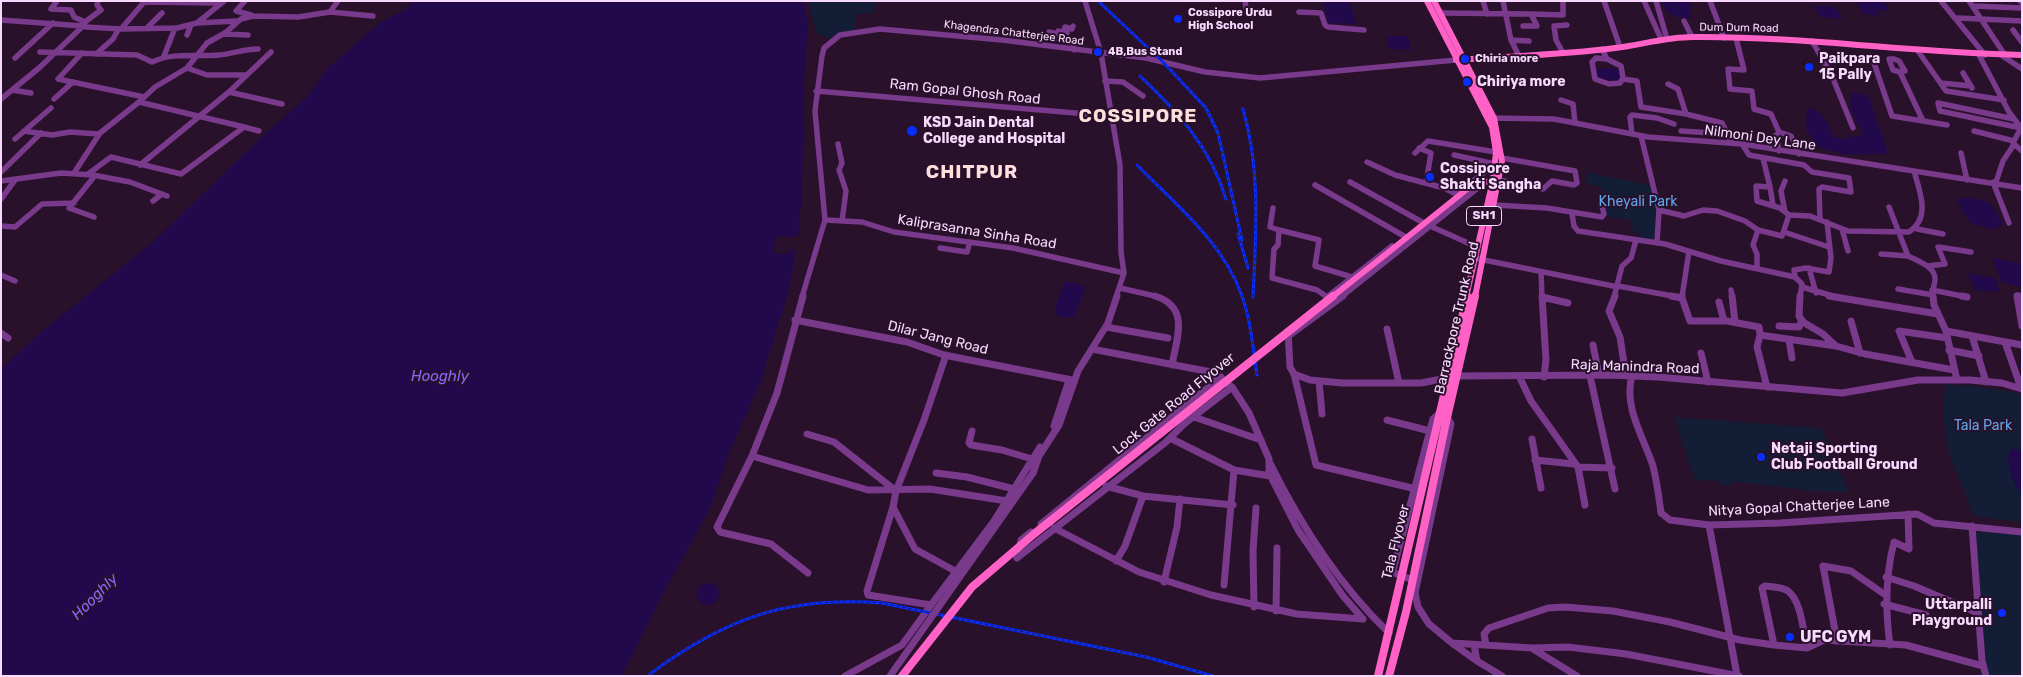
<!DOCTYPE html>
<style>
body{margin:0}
#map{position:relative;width:2023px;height:677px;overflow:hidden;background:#29102b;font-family:Rubik,sans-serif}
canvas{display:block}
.frame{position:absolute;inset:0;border:2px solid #f9daff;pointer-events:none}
</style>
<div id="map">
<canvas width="2023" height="677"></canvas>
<div class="frame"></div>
</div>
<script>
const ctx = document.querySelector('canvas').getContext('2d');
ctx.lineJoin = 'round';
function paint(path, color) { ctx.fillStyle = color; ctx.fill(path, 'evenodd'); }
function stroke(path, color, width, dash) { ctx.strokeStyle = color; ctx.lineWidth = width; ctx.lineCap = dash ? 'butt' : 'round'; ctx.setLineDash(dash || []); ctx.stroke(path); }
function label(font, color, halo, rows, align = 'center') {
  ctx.font = font + ' Rubik,sans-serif'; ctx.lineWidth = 4; ctx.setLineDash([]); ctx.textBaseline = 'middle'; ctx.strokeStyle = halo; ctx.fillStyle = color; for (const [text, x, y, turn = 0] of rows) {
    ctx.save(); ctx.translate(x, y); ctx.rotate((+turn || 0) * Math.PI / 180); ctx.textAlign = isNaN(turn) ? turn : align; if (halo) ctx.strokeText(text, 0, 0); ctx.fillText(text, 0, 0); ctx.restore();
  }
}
paint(new Path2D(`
 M808 1H875L873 13 856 14 854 30 838 34 830 39 817 33Z
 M1587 172 1654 186 1657 197V243L1641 240 1639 233 1633 232 1631 220 1606 216 1602 188 1586 183Z
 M1945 384 1981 387 2022 394V522L1974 516 1949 454 1943 418Z
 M1674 417 1821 428 1849 492 1813 491 1732 481V485H1722L1719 481 1695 480Z
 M1976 532 2022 535V676H1989L1986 666Z`), '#131d35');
paint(new Path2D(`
 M415 1H804L808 25 804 78 802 192 798 237 788 292 760 383 729 453 710 508 661 598 622 676H1V369L39 334 154 241 265 134 308 96 327 69 381 22 406 9Z
 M1323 1H1349L1356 24 1328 23Z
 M1661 1H1690L1691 18C1676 19 1667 14 1661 1Z
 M1856 1H1884L1889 11 1876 10 1879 16 1863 14Z
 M1814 6 1836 7 1842 19 1820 17Z
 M1386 36H1408L1411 50 1389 49Z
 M1610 68 1622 71 1621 81 1597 78 1596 69Z
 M1852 93C1857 93 1863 93 1868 96 1870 98 1884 142 1887 150L1886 154H1842L1816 146 1806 129 1807 107C1825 113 1827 120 1833 137L1842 139 1863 135 1864 133C1855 121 1847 109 1852 93Z
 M1964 198C1990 199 1991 202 2003 224L1995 229C1970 224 1967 224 1957 199Z
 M1993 258 2022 264V287L2001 282Z
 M1968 273 1996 278 2000 292 1975 290Z
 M1065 281 1084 286 1085 289 1074 318 1061 317 1054 312Z
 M2010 449 2022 450V493C2011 481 2005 464 2010 449Z
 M697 594a11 11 0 1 1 22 0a11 11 0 1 1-22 0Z`), '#21094b');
paint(new Path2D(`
 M776 236 801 237 799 250H790V254L773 253Z`), '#29102b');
stroke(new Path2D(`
 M57 1 51 9 71 10 74 17 85 22
 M145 1 121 29 177 28 197 23
 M224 1 197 23 237 21
 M245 1 236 11 251 15
 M1085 1 1101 53 1120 165 1121 252 1124 273 1116 297
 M1245 1 1246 8
 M1483 1 1487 14
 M1503 1 1511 40 1518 54
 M1604 1 1620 47
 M1644 1 1661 39
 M1656 1 1667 39
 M1710 1 1724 38
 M1941 1 1985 55
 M1969 1 2005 55
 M2020 1 2022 3
 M145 2 220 3
 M1973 6 2022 8
 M330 12 338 1
 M1299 12 1321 13 1325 25 1328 27 1364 30
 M1440 13 1531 14
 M1958 18 2022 21
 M1 20 83 26
 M1684 21 1692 37
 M85 22 101 10 97 5 98 1
 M85 23 83 26 86 27 121 29
 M1523 26H1537L1531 14 1563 15V1
 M148 27 162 13
 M2013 30 2022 42
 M1049 32 1057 34 1055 38 1073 39 1074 50
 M1063 32 1065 27 1072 29 1073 26
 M224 34 248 35
 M1057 34 1058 31 1067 33 1065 39
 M187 35 191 25
 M1736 38 1744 70 1728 69 1730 89 1752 91 1754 109 1771 114 1779 132 1791 136 1799 154
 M1511 40 1529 41
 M1812 41 1832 76 1853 128
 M1602 49 1607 59
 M1562 51 1556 40 1554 26 1567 25
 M1918 51 1946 91 2004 100
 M40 52 137 55 152 62C173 52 196 57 219 55 232 54 244 49 258 49
 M82 53 58 79 144 97
 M96 54 113 39 118 30
 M1979 55 2009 112 2021 128 2013 143 2022 151
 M2001 55 2022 69
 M164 56 175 28
 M1872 57 1892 116 1923 121
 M15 58 53 23
 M1596 58 1607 59 1621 66 1623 78 1620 83 1609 84 1595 79 1592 62Z
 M1894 59H1889L1893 70 1900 72 1923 121 1947 125
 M1894 59 1899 61 1905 71 1900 72
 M187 68 207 75H246
 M1963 73 1972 88
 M1623 79 1637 81 1641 107 1686 114 1722 123 1732 143
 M1105 81 1123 82 1143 96
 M1941 83 1971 86
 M1668 84 1678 89 1686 114
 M12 90 31 93
 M816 91 1111 116
 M229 92 282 104
 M1 99 39 68 83 26
 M54 99 73 82
 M1561 100 1573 104 1575 123
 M139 102 155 87 187 68 207 43 225 33 241 19 253 16 298 17 330 12 373 16
 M1489 118 1554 119 1648 137 1742 144 2022 188
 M2014 119 1938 103 1940 111 2021 128
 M24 131 52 135 70 132 99 134
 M1681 131 1728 134
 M1974 131 2014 141
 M1632 134 1630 117 1632 115 1657 118 1674 124
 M1776 135 1779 151
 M1641 136 1659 210 1657 243
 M15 139 51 108
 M838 144 842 163 839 170 846 191 842 221
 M1742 144 1749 155 1804 165 1812 172 1849 178 1851 192 1822 187 1819 189 1820 219
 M1419 148 1431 153 1426 183
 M1415 153 1428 141 1496 152
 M1961 153 1967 180
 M1454 155 1495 164
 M1763 158 1770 187 1756 186 1757 201 1780 208 1789 215
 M1367 162 1395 175 1444 188 1456 194
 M140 165 229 92 271 52
 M1 172 41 133
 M74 173 100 133 139 102 244 127
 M88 174 111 157 181 174 244 127 259 131
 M93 175 130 182 167 196
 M1500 180 1543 189 1552 181 1574 185 1577 183 1575 171 1502 158
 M1 181 61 173 93 175V178L69 208 94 217
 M1785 181 1781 191 1785 212
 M1350 182 1422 222
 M1993 182 2009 223
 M1996 182 2003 161 2013 146
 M1315 185 1404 236
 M1770 187 1773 205
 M1458 193 1487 170H1498
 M1 199 15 180
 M153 201 162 194
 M1495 205 1547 208 1602 217 1604 214 1601 202
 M1889 207 1908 256C1918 261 1936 267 1935 280 1934 287 1932 291 1933 297
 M1273 208 1270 227 1279 230
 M1659 210 1684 216 1703 210 1717 211 1745 221 1758 230
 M1572 214 1574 226 1578 231 1665 244 1721 261 1795 277 1802 284 1800 297
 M825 220 862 222 894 232 1013 248 1124 273
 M1 226 15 227 42 204 74 203
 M1430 226 1477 247
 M1842 229 1848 251
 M1917 229 1943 234
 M1784 232 1829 247
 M940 248 967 252 970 242
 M1881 254 1908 256
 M1474 258 1618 287
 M1927 266 1945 264 1938 247 1971 252
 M1757 268V254L1753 245 1758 230 1782 236 1789 215 1810 216 1848 231 1909 232C1931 218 1920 192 1914 171
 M1809 268 1816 293
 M1541 272 1542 297
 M1 275 15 281
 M1795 277 1794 270 1806 268 1829 272 1831 258 1827 222
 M1618 286 1678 297
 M1802 287 1836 297
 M1120 288 1159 297
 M1898 289 1933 295
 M1731 290 1732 297
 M1932 290 1967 297
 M802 297 825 220 815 111 822 56 824 48 840 35 880 29 1002 40 1146 58 1205 72 1260 78 1456 60
 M1327 297 1392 246
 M1327 297 1317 290 1272 278 1274 249 1278 245 1279 230 1319 240 1315 266 1352 277
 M1341 297 1484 183
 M1614 297 1622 266 1631 258 1636 240
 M1682 297 1689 251
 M2017 297V295L2022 296`), '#793a8b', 5.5);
stroke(new Path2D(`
 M803 296 777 393 752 456 717 527 720 532 771 544 808 573
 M1155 296C1190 307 1177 337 1172 365
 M1542 296 1546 360 1544 377
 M1615 296 1609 311 1620 337 1626 376
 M1671 296 1682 298 1690 321H1727L1759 327 1760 335 1836 346
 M1732 296 1735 322
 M1800 296 1799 316 1803 322 1823 334 1836 346 1865 354 1954 370
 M1829 296 1938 314
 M1933 296 1934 305 1946 331 1957 380
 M1962 296 1967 297
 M2017 296 2022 326
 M1542 297 1568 303
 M1682 298V296
 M1719 302 1724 321
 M795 320 907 342 944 355 1072 380
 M1851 321 1860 353
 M1779 326 1799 327 1802 320
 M1106 327 1168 338
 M1387 329 1399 383
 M1288 331 1290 367 1294 374 1310 380 1342 383H1421L1457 376 1609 375 1658 377 1842 393 1918 380H1970L2002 383 2022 389
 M1946 331 2022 345
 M1 333 8 338
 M1760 335 1757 347 1767 387
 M1972 336 1986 382
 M1287 337 1343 296
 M1789 340 1792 358
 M2005 342 2021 388
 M1593 345 1599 375
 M1092 349 1211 372 1232 387 1249 413 1269 459V473L1298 530 1343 596 1363 619
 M1949 350 1979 356
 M1701 353 1708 382
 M946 355 924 420 896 491 893 507 915 549 955 571
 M1912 362 1899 331 1947 338
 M1294 374 1316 465 1416 489
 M1519 376 1531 401 1578 467 1585 505
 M1590 376 1615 489
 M1632 376C1623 407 1644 438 1653 466 1657 482 1659 497 1661 513L1670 520 1709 525 1780 523 1917 514 1934 523 2022 532
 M1319 381 1322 414
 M1194 417 1261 440
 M1447 417 1451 424 1415 593 1418 607 1429 624 1452 643 1533 648 1568 647 1626 654 1739 676
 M1387 420 1430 431
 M1054 426 1069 380
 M972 431 969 443 971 445 1002 450 1032 459
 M807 434 834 442 896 491
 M1170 438 1234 470 1270 476
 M1532 439 1541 488
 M752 456 868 490 930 489 1007 501
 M1535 460 1574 464
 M1270 463C1301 526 1338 584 1389 633
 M1578 467 1612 468
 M936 473 967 477 1014 489
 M1033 473 1039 456 1059 425 1078 371 1108 323 1117 296
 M1106 486 1143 496 1233 505
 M893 507 867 591 868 595 931 605 994 521 1040 447
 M1041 524 1221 377
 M1709 525 1737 675
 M1972 526 1982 661 1986 676
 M1054 528 1139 572 1211 595 1297 614 1363 619
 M1017 558 1021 540 1031 532
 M1017 558 1166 442 1184 424 1232 387
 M1116 561 1125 546 1143 496
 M1886 577 1914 586 1978 613
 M1416 581 1394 573 1393 570 1433 419 1439 414
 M1164 582 1177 527 1180 499
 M1224 585 1234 470
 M1884 604 1926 615
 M1254 607 1253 551 1256 508
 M1276 611 1277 548
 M1837 641 1823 566 1851 571 1884 594
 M1453 644 1477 661
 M1474 645 1477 661 1502 676
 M1486 645 1484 634 1489 628 1548 608 1565 607 1613 611 1670 622 1740 640 1774 645 1807 648 1824 640 1906 645 1983 666
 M1774 645 1762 588 1765 586C1772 587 1782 587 1788 591 1802 602 1803 632 1807 648
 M1890 645C1885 609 1885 577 1894 542L1909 549 1908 514
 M1533 649 1577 676
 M845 676 902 645 931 605`), '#793a8b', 7);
stroke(new Path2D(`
 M1427 1 1492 127 1496 152 1493 180 1466 297
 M1434 1 1494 118 1502 161 1475 297
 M1456 60C1509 56 1562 55 1615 48 1641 45 1666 37 1693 37 1803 36 1912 53 2022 55
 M1385 255 1471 186 1495 180`), '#ff61c6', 6);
stroke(new Path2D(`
 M1438 421 1467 296
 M1446 422 1475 296`), '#ff61c6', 8);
const rail = new Path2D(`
 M1098 1 1163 62 1206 108 1218 133 1242 240
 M1140 76C1178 112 1211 148 1226 199
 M1243 109C1261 171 1256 233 1253 297
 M1137 165C1175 204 1224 243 1242 296 1251 321 1253 349 1257 375
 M1238 234 1248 268
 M650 674C725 618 788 596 882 603L1146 657 1213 676`);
stroke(rail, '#062fff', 3);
stroke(rail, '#29102b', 1, [3]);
stroke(new Path2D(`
 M890 676 1033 473`), '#793a8b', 7);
stroke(new Path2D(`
 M1332 297 1385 255`), '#ff61c6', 6);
stroke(new Path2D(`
 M902 676 972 587 1034 534 1333 296
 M1378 676 1438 421
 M1389 676 1406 612 1446 422`), '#ff61c6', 8);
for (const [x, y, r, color] of [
 [1178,19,5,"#062fff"],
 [1098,52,5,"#062fff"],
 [1465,59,5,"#062fff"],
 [1809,67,5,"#062fff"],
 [1467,82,5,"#062fff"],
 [912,131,6,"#062fff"],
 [1430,177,5,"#062fff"],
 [1761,457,5,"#062fff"],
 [2002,613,5,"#062fff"],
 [1790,637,5,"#062fff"]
]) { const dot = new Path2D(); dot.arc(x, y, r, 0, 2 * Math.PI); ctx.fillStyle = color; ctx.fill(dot); stroke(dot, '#29102b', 2); }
label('bold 11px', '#f9daff', '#29102b', [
 ["Cossipore Urdu",1188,13],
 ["High School",1188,26],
 ["4B,Bus Stand",1108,52],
 ["Chiria more",1475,59]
], 'left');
label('11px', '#f9daff', '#29102b', [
 ["Dum Dum Road",1739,28,1],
 ["Khagendra Chatterjee Road",1014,33,7]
]);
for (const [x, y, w] of [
 [1484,216,35]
]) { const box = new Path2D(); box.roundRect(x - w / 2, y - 9.5, w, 19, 4); ctx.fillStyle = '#29102b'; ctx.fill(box); stroke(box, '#f9daff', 1); }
label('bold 12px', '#f9daff', null, [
 ["SH1",1484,216]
]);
label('bold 14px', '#f9daff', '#29102b', [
 ["Paikpara",1819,59],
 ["15 Pally",1819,75],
 ["Chiriya more",1477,82],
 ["KSD Jain Dental",923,123],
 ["College and Hospital",923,139],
 ["Cossipore",1440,169],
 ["Shakti Sangha",1440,185],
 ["Netaji Sporting",1771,449],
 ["Club Football Ground",1771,465],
 ["Uttarpalli",1992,605,"right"],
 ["Playground",1992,621,"right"]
], 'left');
label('14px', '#f9daff', '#29102b', [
 ["Ram Gopal Ghosh Road",965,92,6],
 ["Nilmoni Dey Lane",1760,138,8],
 ["Kaliprasanna Sinha Road",977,232,9],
 ["Barrackpore Trunk Road",1457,318,-77],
 ["Dilar Jang Road",938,338,14],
 ["Raja Manindra Road",1635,367,2],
 ["Lock Gate Road Flyover",1174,404,-39],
 ["Nitya Gopal Chatterjee Lane",1799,507,-3],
 ["Tala Flyover",1396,542,-76]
]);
label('14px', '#60a5e5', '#29102b', [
 ["Kheyali Park",1638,202],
 ["Tala Park",1983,426]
]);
label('italic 15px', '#8668ff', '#29102b', [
 ["Hooghly",440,377],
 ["Hooghly",95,597,-45]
]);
label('bold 16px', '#f9daff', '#29102b', [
 ["UFC GYM",1800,637]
], 'left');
ctx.letterSpacing = '1px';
label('bold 19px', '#ffdfdc', '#29102b', [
 ["COSSIPORE",1138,117],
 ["CHITPUR",972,173]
]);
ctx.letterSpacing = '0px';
</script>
